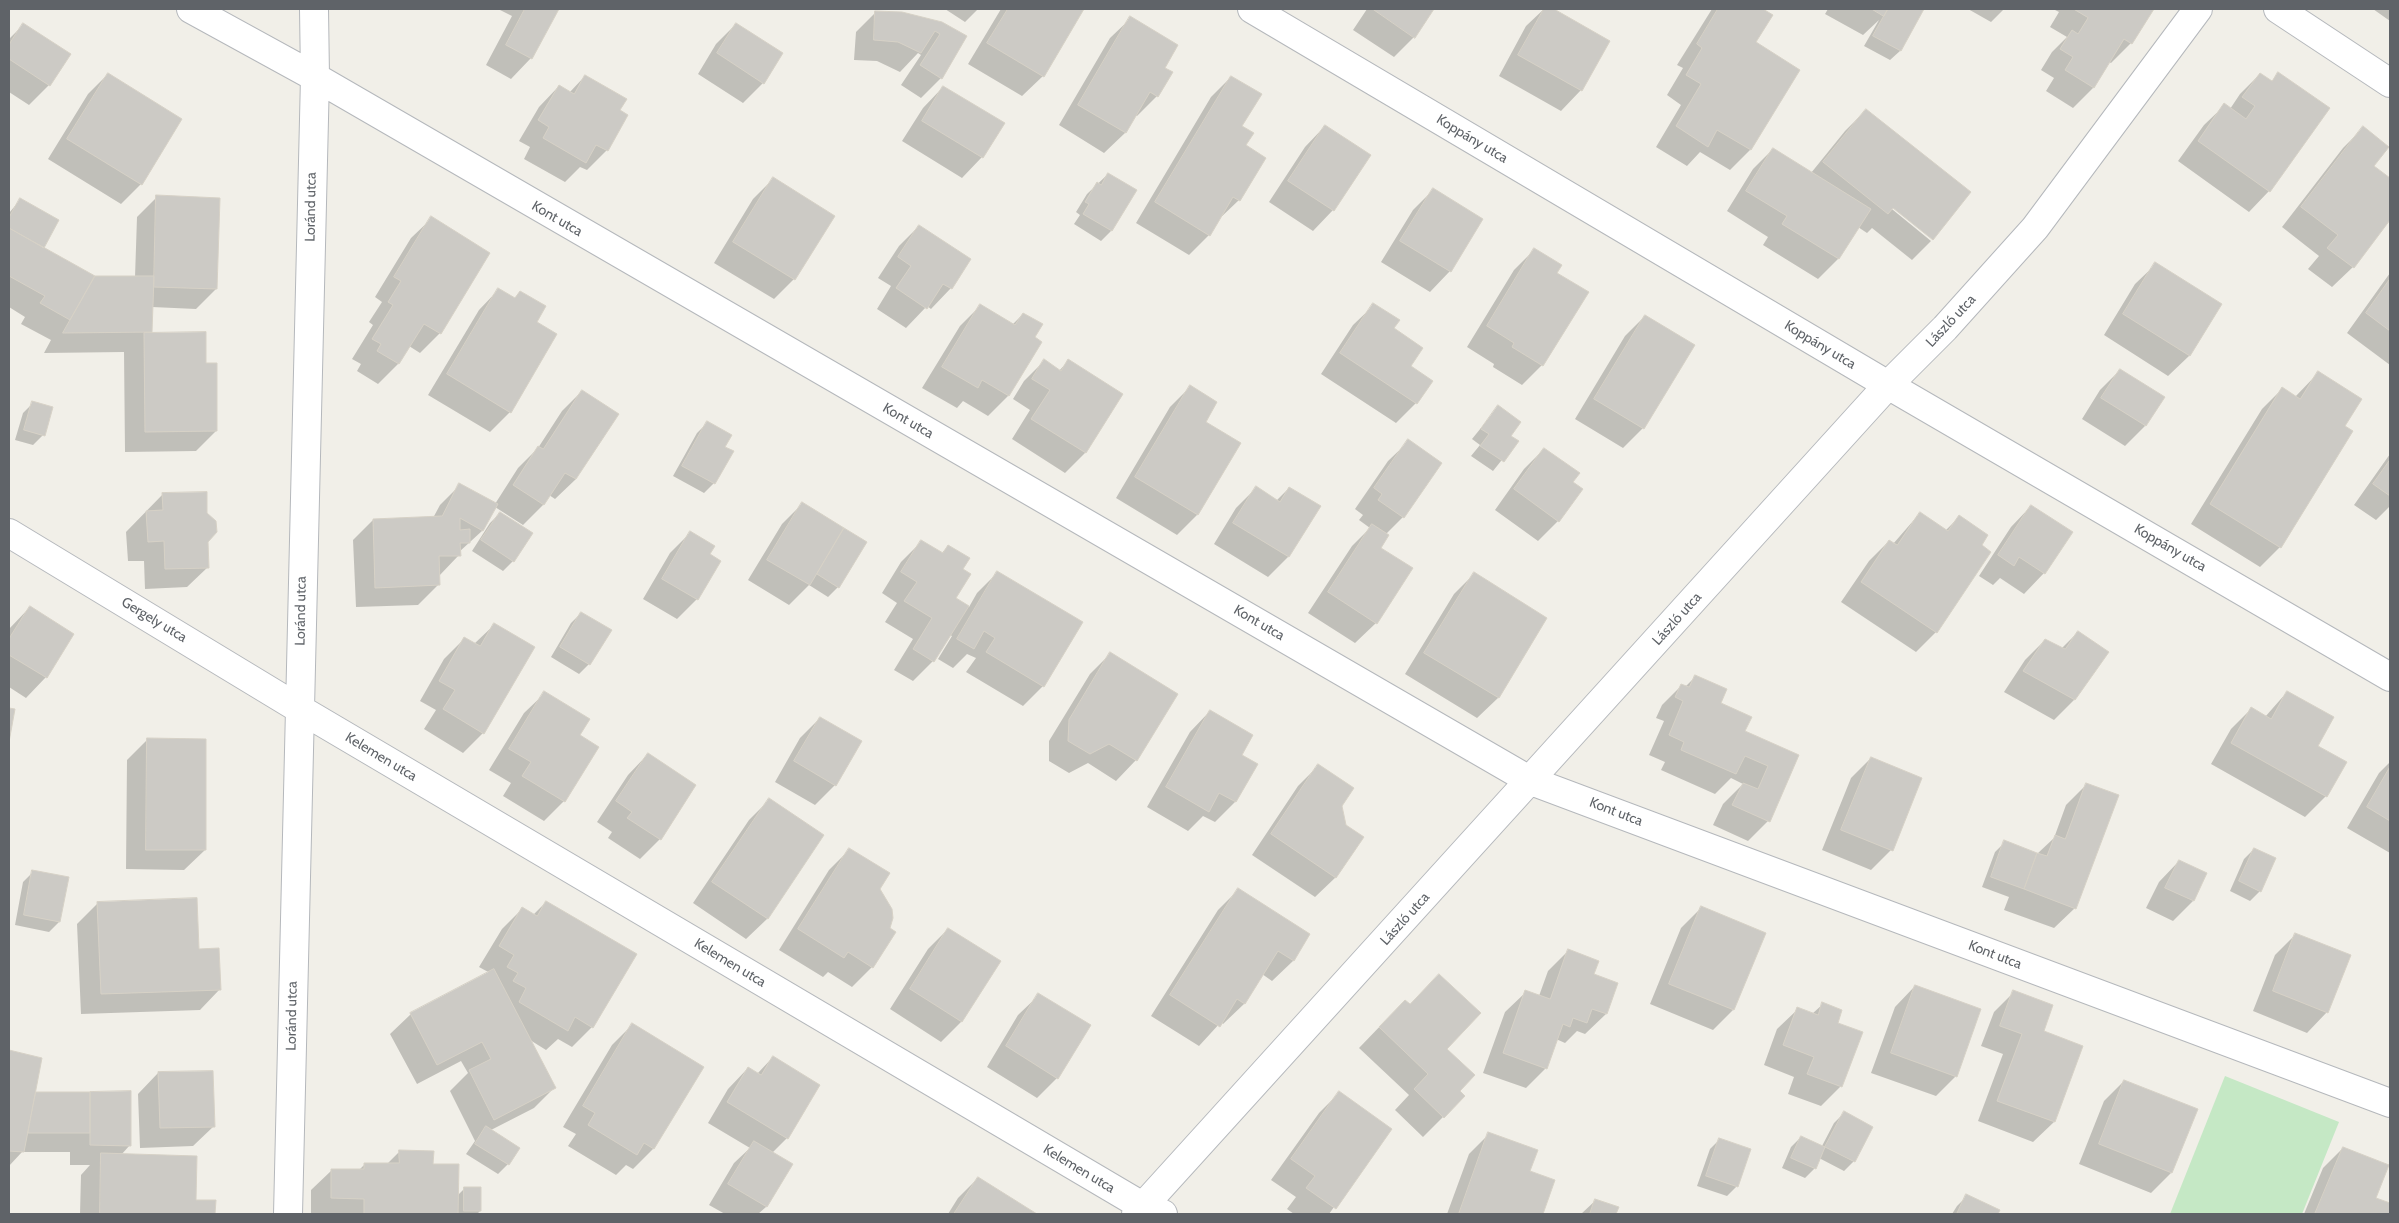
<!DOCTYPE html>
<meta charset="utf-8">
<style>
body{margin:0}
#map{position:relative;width:2399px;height:1223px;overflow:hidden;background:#f1efe8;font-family:Cabin,sans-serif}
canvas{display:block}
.frame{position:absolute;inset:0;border:10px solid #5f6368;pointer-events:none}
</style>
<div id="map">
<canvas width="2399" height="1223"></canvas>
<div class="frame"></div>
</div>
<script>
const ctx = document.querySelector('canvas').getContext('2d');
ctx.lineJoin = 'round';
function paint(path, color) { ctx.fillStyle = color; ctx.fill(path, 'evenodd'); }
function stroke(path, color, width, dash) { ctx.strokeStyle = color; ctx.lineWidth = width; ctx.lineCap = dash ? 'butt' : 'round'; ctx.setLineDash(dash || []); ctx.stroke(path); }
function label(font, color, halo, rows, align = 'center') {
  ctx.font = font + ' Cabin,sans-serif'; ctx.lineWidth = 4.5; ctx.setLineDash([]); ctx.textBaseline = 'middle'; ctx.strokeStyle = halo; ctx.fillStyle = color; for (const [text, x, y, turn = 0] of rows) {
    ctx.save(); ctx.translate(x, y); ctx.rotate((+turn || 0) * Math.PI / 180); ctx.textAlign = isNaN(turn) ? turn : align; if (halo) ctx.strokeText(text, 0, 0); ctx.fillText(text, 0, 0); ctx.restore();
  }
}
paint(new Path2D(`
 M2225 1076 2339 1122 2302 1214H2170Z`), '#c5e8c5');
paint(new Path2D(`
 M498 9H558L531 58 511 79 486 65 512 16Z
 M945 9H978L965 22Z
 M1001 9H1083L1043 76 1022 96 968 64Z
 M1367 9H1432L1414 37 1394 57 1353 30Z
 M1544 9H1551L1608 41 1581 90 1561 111 1499 76 1526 26Z
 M1712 9H1761L1771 15 1754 43 1798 70 1750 150 1730 170 1700 152 1687 166 1656 147 1681 105 1667 95 1683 68 1677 65Z
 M1828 9H1923L1900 51 1890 60 1864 46 1879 20 1863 35 1825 14Z
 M1968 9H2004L1991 22Z
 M2053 9H2152L2131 43 2111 63 2109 62 2093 88 2073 108 2046 91 2054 78 2041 70 2052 52 2067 37 2050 27 2059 12Z
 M2373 9H2390V21Z
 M876 12 966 37 941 78 921 98 901 85 921 55 918 53 900 72 877 61 854 60 856 32Z
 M1131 18 1163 68 1157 96 1137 116 1135 115 1125 133 1104 153 1059 125 1110 38Z
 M736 24 763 83 743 103 698 74 716 44Z
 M23 25 49 85 29 105 9 92V39Z
 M108 74 141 184 121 204 48 159 88 94Z
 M2260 74 2271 82 2279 74 2328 109 2269 191 2249 212 2178 161 2204 125 2225 105 2230 109 2240 94Z
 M585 76 619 111 607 150 587 170 580 167 565 182 524 159 530 147 519 141 539 107 559 86 569 93Z
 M1231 77 1244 146 1239 200 1218 220 1209 235 1189 255 1136 223 1211 97Z
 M943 87 1003 123 982 157 962 178 902 141 923 108Z
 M1866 110 1969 193 1932 240V238L1889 203 1887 205 1931 241 1912 260 1872 228 1867 233 1858 227 1838 259 1818 279 1763 245 1768 237 1727 211 1753 169 1773 149 1811 173 1845 131Z
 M1325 126 1333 210 1313 231 1269 202 1305 147Z
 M2363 128 2373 166 2390 180V218L2353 267 2332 287 2308 269 2319 256 2282 227 2343 148Z
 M1108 174 1135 191 1111 231 1101 241 1074 224 1080 215 1076 212 1087 194Z
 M773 179 794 279 774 299 714 263 753 199Z
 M1433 190 1482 219 1450 271 1430 292 1381 262 1413 210Z
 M157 197 216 289 196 309 152 307 150 333 205 364 216 431 196 451 125 452 124 352 44 353 51 340 21 324 25 317 9 307V213L20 200 42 248 94 278 135 277 137 217Z
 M432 218 440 333 420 353 409 346 398 364 378 384 357 371 361 364 352 359 373 325 369 322 382 302 375 297 411 238Z
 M919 226 969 259 951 288 931 309 927 306 906 328 877 309 891 286 878 278 899 246Z
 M1534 250 1555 273 1542 365 1522 385 1493 367 1494 364 1467 347 1514 270Z
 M2156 264 2221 304 2189 356 2168 376 2104 335 2135 284Z
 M2390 273V365L2347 333Z
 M499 289 514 299 520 292 535 322 510 412 490 432 428 395 479 310Z
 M1374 305 1392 328 1409 366 1416 403 1396 423 1321 374 1353 325Z
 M980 306 1012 325 1023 314 1034 338 1008 396 988 416 963 401 957 408 922 388 960 326Z
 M1645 316 1643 428 1623 448 1575 419 1625 336Z
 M1044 361 1059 371 1068 361 1121 394 1085 453 1065 473 1012 439 1030 410 1013 399 1024 381Z
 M2120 370 2145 426 2125 446 2082 419 2100 390Z
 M2318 373 2343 427 2280 547 2260 567 2191 524 2262 409 2282 389 2295 397Z
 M1190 387 1204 422 1239 444 1197 515 1177 535 1116 498 1170 407Z
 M582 391 576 479 555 499 549 495 543 505 523 525 495 507 482 531 459 552V555L439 576 438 585 418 605 356 607 353 540 373 520 433 518 440 505 460 485 495 504 518 468 538 448 562 411Z
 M33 403 43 435 33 445 15 440 23 413Z
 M1498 407 1509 436 1517 441 1493 471 1471 456 1480 445 1472 439Z
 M707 423 723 447 714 483 704 493 673 476 697 433Z
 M1409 441 1403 517 1386 534 1379 548 1376 623 1355 643 1308 613 1352 546 1370 528 1359 520 1363 515 1355 509 1388 461Z
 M1544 449 1571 482 1558 521 1538 541 1495 510 1524 469Z
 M2390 454V506L2376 520 2354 505Z
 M1256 488 1276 501 1289 488 1319 506 1288 557 1268 577 1214 544 1236 508Z
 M163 494 207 542 208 567 187 587 145 589 144 561H128L126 532Z
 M802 504 844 530 838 587 828 597 809 585 789 605 748 580 782 524Z
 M2031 506 2044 573 2024 594 2000 578 1993 585 1979 576 2011 527Z
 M500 513 513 561 503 571 472 551 490 523Z
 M1920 513 1946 530 1959 517 1936 632 1916 652 1841 602 1869 561 1889 541 1893 544Z
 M690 533 708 555 697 599 677 619 643 599 670 553Z
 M921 542 941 554 948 546 961 569 954 599 969 607 977 593 997 573 1043 686 1023 706 966 672 976 658 967 654 953 668 938 659 952 636 950 635 933 661 913 681 894 670 913 639 885 622 897 603 882 593 901 562Z
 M1474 574 1546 618 1498 698 1477 718 1405 674 1454 594Z
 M30 607 72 634 46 677 26 698 9 687V629Z
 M581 613 589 664 579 674 551 657 571 623Z
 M494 625 483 733 463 753 424 729 436 710 420 701 444 659 464 639 474 644Z
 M2078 632 2107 653 2074 700 2054 720 2004 692 2025 660 2045 640 2062 648Z
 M1110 654 1136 760 1116 781 1088 763 1069 773 1049 761V741L1090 674Z
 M1695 677 1744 732 1797 756 1768 821 1748 841 1713 825 1723 804 1743 784 1731 778 1715 794 1661 770 1665 762 1649 755 1664 721 1656 718 1662 705 1682 685 1685 687Z
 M2287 692 2316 746 2345 762 2326 796 2305 817 2211 764 2231 729 2251 709 2265 717Z
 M545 693 578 736 564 801 544 821 503 796 511 783 489 770 524 713Z
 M1210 711 1240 756 1257 765 1235 802 1215 822 1203 816 1188 831 1147 807 1190 732Z
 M820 718 835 785 815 805 775 782 800 738Z
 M147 740 205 850 184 870 126 869 127 760Z
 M648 754 660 839 640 859 608 838 612 832 597 822 628 775Z
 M1871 758 1891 850 1871 870 1822 850 1851 778Z
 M2390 762V853L2347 828 2379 773Z
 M1318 766 1341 806 1336 877 1315 897 1252 855 1298 786Z
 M2086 785 2075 908 2054 928 2004 910 2009 897 1982 887 1995 852 2005 842 2037 854 2054 838 2066 805Z
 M769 800 822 836 767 919 746 939 693 903 749 820Z
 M850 849 879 889 872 967 852 987 828 972 823 977 779 950 829 870Z
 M2254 849 2260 891 2250 901 2230 891 2244 859Z
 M2179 861 2193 901 2173 921 2146 908 2159 882Z
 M33 872 59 922 49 932 15 925 23 882Z
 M1238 890 1309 935 1293 961 1272 981 1262 974 1244 1004 1223 1024 1221 1022 1199 1046 1151 1016 1218 910Z
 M546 902 592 1027 572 1047 558 1039 546 1050 530 1040 554 1088 534 1108 491 1130 508 1164 498 1174 466 1154 475 1141 450 1091 468 1073 461 1061 417 1084 390 1034 411 1014 490 973 479 967 502 929 522 909 533 915Z
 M98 903 197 950 220 989 200 1010 81 1014 77 924Z
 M1701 908 1764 934 1733 1010 1713 1030 1650 1004 1681 928Z
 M948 929 999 962 961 1022 941 1042 890 1009 928 949Z
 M2295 935 2327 1012 2307 1033 2253 1011 2275 955Z
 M1568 951 1593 975 1616 984 1606 1014 1585 1034 1577 1031 1565 1043 1556 1039 1546 1068 1526 1088 1483 1073 1505 1012 1526 992 1539 996 1548 971Z
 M1915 986 1956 1076 1936 1096 1871 1073 1895 1007Z
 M2014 992 2042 1032 2082 1047 2054 1122 2033 1142 1978 1121 2003 1054 1981 1046 1994 1012Z
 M1039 995 1057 1078 1037 1098 987 1067 1018 1015Z
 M1823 1004 1836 1023 1841 1086 1821 1106 1788 1094 1794 1077 1764 1065 1777 1029 1798 1009 1812 1014Z
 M1385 1021 1445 1049 1458 1091 1443 1117 1423 1137 1395 1110 1409 1095 1359 1048Z
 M633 1024 702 1067 653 1149 633 1169 626 1165 616 1175 568 1146 576 1134 563 1127 612 1045Z
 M9 1052 41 1059 34 1093H130V1145L121 1155 195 1201 215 1202 214 1214H80L81 1175 90 1165H70V1152H22L9 1166Z
 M773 1057 787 1138 772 1153 791 1164 766 1207 758 1214H725L709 1205 734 1163 750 1148 708 1123 728 1089 748 1068 757 1074Z
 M158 1073 214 1126 193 1146 140 1148 138 1094Z
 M2124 1081 2171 1173 2151 1193 2079 1164 2104 1101Z
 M1339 1093 1390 1129 1329 1214H1294L1287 1209 1296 1197 1271 1180 1319 1113Z
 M1844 1113 1854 1161 1844 1171 1819 1158 1815 1168 1805 1178 1782 1168 1791 1147 1801 1137 1822 1146 1834 1123Z
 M1489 1134 1529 1172 1554 1181 1542 1214H1447L1469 1154Z
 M1720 1139 1737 1186 1727 1196 1697 1186 1710 1149Z
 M2343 1148 2375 1198 2390 1205V1214H2304L2323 1168Z
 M400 1151 432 1166 457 1196 465 1188 480 1211 477 1214H311V1190L332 1170H359L365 1164 386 1165Z
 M978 1178 1034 1214H948L958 1198Z
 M1967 1196 1998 1211 1997 1214H1952L1957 1206Z
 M1596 1200 1617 1208 1615 1214H1581Z`), '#0003');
const building = new Path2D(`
 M525 9H559L532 59 506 45Z
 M1008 9H1084L1044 77 987 43Z
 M1373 9H1434L1415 38Z
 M1544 9H1554L1610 41 1582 91 1518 55Z
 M1718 9H1763L1773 15 1756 42 1800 70 1751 150 1717 130 1708 147 1676 126 1701 84 1686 75 1702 48 1697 44Z
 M1872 9H1888L1884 16Z
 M1888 9H1924L1901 51 1873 36Z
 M2074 9H2154L2132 44 2124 39 2094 88 2065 70 2073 57 2060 49 2072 30 2078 34 2088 18Z
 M875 11 902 12 942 22 967 36 942 79 920 65 940 34 935 31 921 53 898 42 874 40Z
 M1130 16 1178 45 1165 68 1173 72 1158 97 1150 92 1126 133 1078 105Z
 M23 23 71 54 50 86 9 59V45Z
 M736 23 783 53 764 84 717 53Z
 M2278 72 2330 108 2270 192 2198 141 2224 103 2246 119 2255 106 2242 97 2260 73 2272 81Z
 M108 73 182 119 142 185 67 139Z
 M585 75 627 99 620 110 628 115 608 151 596 145 586 163 543 138 549 127 538 120 559 85 574 94Z
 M1231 76 1262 94 1242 126 1254 133 1246 145 1266 158 1240 201 1233 197 1210 236 1155 202Z
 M943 86 1005 123 983 158 922 121Z
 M1866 109 1971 192 1933 240 1893 208 1888 214 1823 162Z
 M1325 125 1371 155 1334 211 1288 181Z
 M2363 126 2389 147 2374 166 2390 178V220L2354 268 2327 248 2338 235 2301 207Z
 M1773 148 1871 209 1839 259 1782 224 1787 216 1746 191Z
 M1108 173 1137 190 1112 231 1083 214 1089 204 1085 202 1097 182 1101 185Z
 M773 177 835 216 795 280 733 242Z
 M1433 188 1483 219 1451 272 1400 241Z
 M156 195 220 198 217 289 154 287Z
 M20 198 59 220 44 248 9 228V218Z
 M431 216 490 253 441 334 424 324 399 364 377 351 381 344 372 339 393 305 388 302 401 281 394 277Z
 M919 225 971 259 952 289 943 284 927 309 896 288 911 266 898 257Z
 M9 228 95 276 70 320 40 303 45 296 9 276Z
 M1534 248 1562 265 1557 273 1589 292 1543 366 1512 347 1514 343 1487 326Z
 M2155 262 2222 304 2190 356 2123 314Z
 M95 276H154L152 332 63 333Z
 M2390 279V331L2366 313Z
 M498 288 515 298 520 291 546 306 537 322 557 334 511 413 447 374Z
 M1373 303 1400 320 1394 328 1423 348 1411 366 1433 381 1417 404 1340 353Z
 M980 304 1015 325 1023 313 1043 324 1035 337 1042 342 1009 396 982 380 978 388 942 367Z
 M1645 315 1695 345 1644 429 1594 399Z
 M206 332V363H217V431L145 432 144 333Z
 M1044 359 1061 371 1068 359 1123 394 1086 453 1031 419 1050 390 1032 379Z
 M2120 369 2165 397 2146 426 2101 398Z
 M2318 371 2362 399 2345 426 2353 431 2281 548 2210 504 2282 387 2300 399Z
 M1190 385 1217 402 1206 422 1241 443 1198 515 1135 477Z
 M582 390 619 414 576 479 565 473 544 505 513 485 538 446 543 449Z
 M32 401 53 407 45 436 24 430Z
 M1498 405 1521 422 1511 436 1519 441 1504 462 1480 446 1489 434 1481 429Z
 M707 421 732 435 725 447 734 451 715 484 682 466Z
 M1408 439 1442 463 1404 518 1378 500 1382 494 1374 488Z
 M1544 448 1580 473 1573 482 1583 489 1559 522 1514 489Z
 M2390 460V496L2373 484Z
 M459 483 498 504 483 531 460 518V530L470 529V543H460L461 556H439L440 585 375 588 373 519 442 516Z
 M1256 486 1280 502 1289 487 1321 506 1289 557 1233 523Z
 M207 492V513L216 521 217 532 208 542 209 568 165 569 164 541 148 542 146 511 163 510 162 493Z
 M802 502 844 528 810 585 767 560Z
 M2031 505 2073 532 2045 574 2019 557 2014 566 1998 555Z
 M500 512 533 533 514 562 481 540Z
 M1920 512 1948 531 1959 515 1988 535 1982 545 1991 552 1937 633 1861 582 1889 540 1897 545Z
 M1372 524 1389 535 1381 548 1413 568 1377 624 1328 592Z
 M844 528 867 542 839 588 817 574Z
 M690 531 715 546 710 554 721 561 698 600 662 579Z
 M921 540 943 553 948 545 970 558 963 569 971 574 956 598 969 606 934 662 913 649 932 618 904 601 917 582 901 572Z
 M997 571 1083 622 1044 687 986 652 995 638 984 631 974 649 957 639Z
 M1474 572 1547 618 1499 698 1424 653Z
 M30 606 74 634 47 678 9 655V639Z
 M581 612 612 630 590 665 560 647Z
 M494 623 535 647 484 734 443 709 455 690 439 681 464 637 480 646Z
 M2078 631 2109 652 2075 700 2023 671 2045 639 2065 649Z
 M1110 652 1178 694 1137 761 1109 744 1090 754 1068 741 1069 720Z
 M1695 675 1727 689 1721 703 1752 717 1745 731 1799 755 1770 822 1732 805 1743 783 1758 789 1768 766 1745 756 1736 774 1681 750 1684 742 1669 735 1683 701 1675 697 1681 684 1689 687Z
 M544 691 590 719 580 735 599 747 565 802 522 776 531 762 509 749Z
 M2287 691 2334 717 2318 746 2347 762 2327 797 2231 743 2251 707 2271 719Z
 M9 708 15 709 9 742Z
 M1210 710 1253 735 1242 755 1258 764 1236 802 1219 793 1209 812 1166 787Z
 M820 717 862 741 836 786 794 761Z
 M147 738 206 739V850H146Z
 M648 753 696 785 661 840 627 818 632 812 616 801Z
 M1871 757 1922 778 1893 851 1841 830Z
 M1318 764 1354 788 1342 806 1346 825 1364 837 1336 878 1271 834Z
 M2390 767V821L2367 807Z
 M2086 783 2119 795 2076 909 2024 889 2037 853 2047 856 2055 835 2065 839Z
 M769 798 824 835 768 919 712 882Z
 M2004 840 2037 853 2024 889 1991 877Z
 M849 848 890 873 880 889 892 909 893 918 890 928 896 932 873 968 848 952 844 958 798 929Z
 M2254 848 2276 858 2261 892 2239 881Z
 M2179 860 2207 873 2194 901 2165 888Z
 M32 870 69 877 60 922 24 915Z
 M1238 888 1310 934 1294 961 1278 951 1245 1004 1237 999 1220 1027 1170 995Z
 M197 898 199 949 219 948 221 990 101 994 97 902Z
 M546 901 637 954 593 1028 575 1017 568 1031 519 1002 526 988 513 981 518 973 507 967 514 955 499 946 522 907 537 916Z
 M1701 906 1766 933 1734 1010 1669 984Z
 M948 928 1001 961 962 1022 910 989Z
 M2295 933 2351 955 2328 1013 2273 991Z
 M1568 949 1599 961 1594 974 1618 983 1607 1014 1592 1009 1587 1023 1573 1018 1570 1027 1563 1024 1547 1069 1503 1053 1525 990 1550 999Z
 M494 969 556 1088 494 1120 469 1070 491 1059 482 1042 437 1065 410 1013Z
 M1439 974 1481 1013 1447 1049 1475 1075 1460 1091 1465 1096 1444 1118 1414 1089 1428 1074 1379 1027 1405 1000 1410 1004Z
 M1915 985 1981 1009 1957 1077 1891 1053Z
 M2013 990 2053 1005 2044 1031 2083 1046 2055 1122 1997 1101 2022 1034 2000 1026Z
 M1038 993 1091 1025 1058 1079 1006 1046Z
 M1822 1002 1842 1010 1838 1023 1863 1032 1842 1087 1807 1074 1814 1057 1783 1045 1797 1007 1818 1015Z
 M632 1023 704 1067 654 1149 644 1143 637 1155 588 1125 595 1113 583 1106Z
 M9 1050 42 1058 24 1152 9 1151Z
 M773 1056 820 1085 788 1139 727 1102 748 1067 761 1075Z
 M213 1071 215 1127 160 1128 158 1072Z
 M2124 1080 2198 1109 2172 1173 2099 1144Z
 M131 1091V1146L90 1145V1092Z
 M1339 1091 1392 1129 1336 1209 1306 1188 1315 1176 1291 1159Z
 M36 1092H90V1133H28Z
 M1844 1111 1873 1127 1855 1162 1825 1147Z
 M486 1126 520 1148 509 1165 475 1144Z
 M1488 1132 1538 1150 1530 1171 1555 1180 1543 1214H1459Z
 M1801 1136 1825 1147 1816 1169 1791 1158Z
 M1719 1138 1751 1149 1738 1187 1706 1176Z
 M754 1141 793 1164 767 1207 728 1184Z
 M2343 1147 2389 1165 2376 1198 2390 1203V1214H2315Z
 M399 1150 434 1151 433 1164H459L458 1214H364V1199L331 1198V1169H364V1163H399Z
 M101 1153 197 1156 196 1200H216L215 1214H100Z
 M978 1177 1037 1214H954Z
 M464 1187H481V1211H464Z
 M1966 1194 2000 1210 1998 1214H1957Z
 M1595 1199 1619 1207 1616 1214H1590Z`);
paint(building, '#cccac5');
stroke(building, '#d6d1c6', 1);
const minor = new Path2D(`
 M191 9 315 77 1531 781 2390 1103
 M1252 9 1888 385 2390 677
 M2278 9 2390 83
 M9 533 298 708 1144 1207 1163 1214
 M288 1214 315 77 314 9
 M1136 1214 1888 385 1945 328 2035 228 2198 9`);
stroke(minor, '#b5b8bc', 30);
stroke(minor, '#fff', 28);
label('14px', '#5f6368', '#fff', [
 ["Koppány utca",1472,139,31],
 ["Loránd utca",311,207,-89],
 ["Kont utca",557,219,30],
 ["László utca",1951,321,-47],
 ["Koppány utca",1820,345,31],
 ["Kont utca",908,421,30],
 ["Koppány utca",2170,548,30],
 ["Loránd utca",301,611,-89],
 ["László utca",1677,619,-48],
 ["Gergely utca",154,620,31],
 ["Kont utca",1259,623,30],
 ["Kelemen utca",381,757,31],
 ["Kont utca",1616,812,21],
 ["László utca",1405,919,-48],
 ["Kont utca",1995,955,21],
 ["Kelemen utca",730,963,31],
 ["Loránd utca",292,1016,-89],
 ["Kelemen utca",1079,1169,31]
]);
</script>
